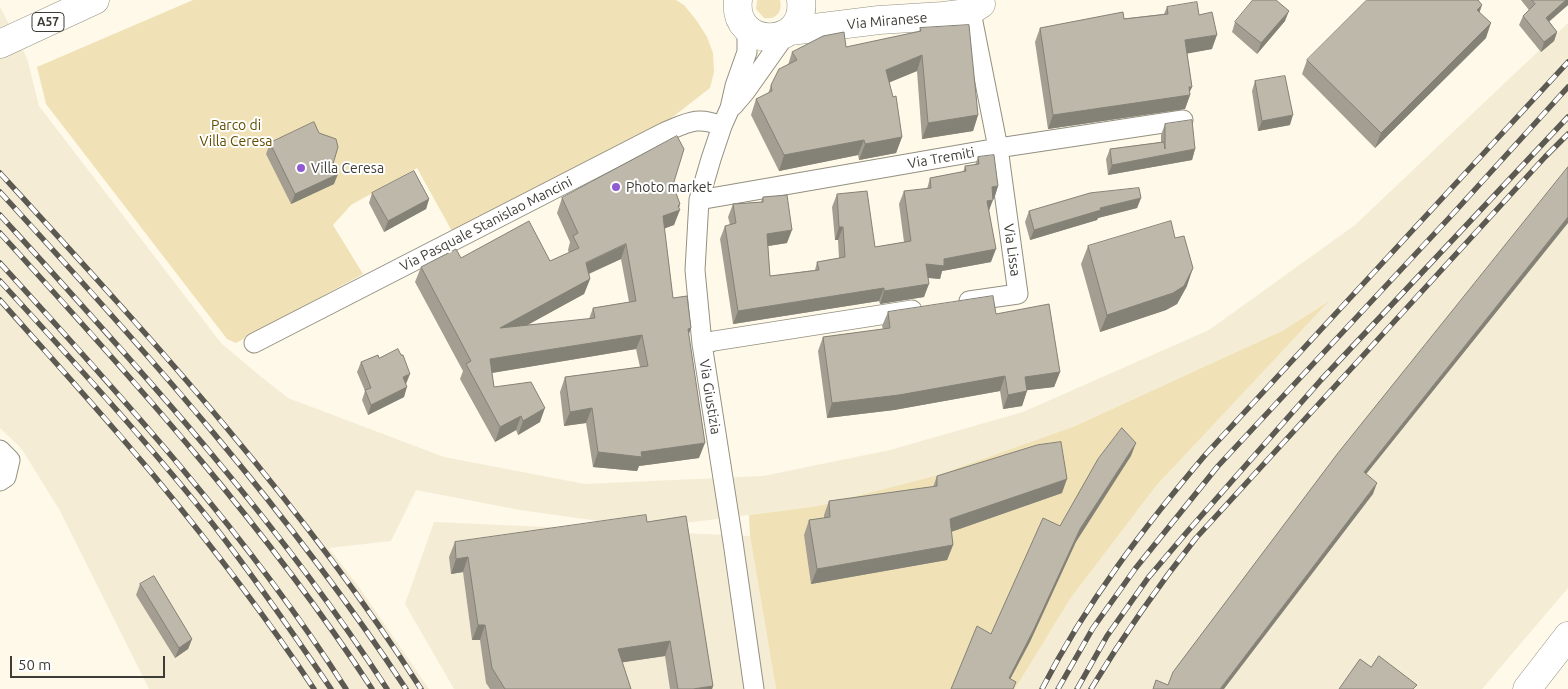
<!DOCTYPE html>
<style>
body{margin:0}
#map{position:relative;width:1568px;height:689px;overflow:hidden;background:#fef9e8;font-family:Ubuntu,sans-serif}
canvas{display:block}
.scale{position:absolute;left:10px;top:656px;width:155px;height:22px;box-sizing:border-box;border:2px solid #3e3c36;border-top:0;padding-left:6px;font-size:15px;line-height:18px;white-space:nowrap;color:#3e3c36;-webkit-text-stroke:4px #fff;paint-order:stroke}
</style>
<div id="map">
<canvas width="1568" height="689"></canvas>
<div class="scale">50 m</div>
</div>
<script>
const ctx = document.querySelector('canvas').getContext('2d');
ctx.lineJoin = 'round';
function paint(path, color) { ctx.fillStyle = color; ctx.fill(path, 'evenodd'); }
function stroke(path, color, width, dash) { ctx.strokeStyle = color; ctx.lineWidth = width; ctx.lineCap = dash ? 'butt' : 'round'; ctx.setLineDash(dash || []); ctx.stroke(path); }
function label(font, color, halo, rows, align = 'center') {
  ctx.font = font + ' Ubuntu,sans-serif'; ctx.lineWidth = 4; ctx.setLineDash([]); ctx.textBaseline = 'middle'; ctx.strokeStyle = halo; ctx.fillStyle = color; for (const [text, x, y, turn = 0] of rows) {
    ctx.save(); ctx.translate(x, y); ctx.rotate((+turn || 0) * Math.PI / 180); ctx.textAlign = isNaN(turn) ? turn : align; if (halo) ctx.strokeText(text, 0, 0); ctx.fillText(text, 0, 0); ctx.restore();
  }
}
paint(new Path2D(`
 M0 7 27 58 39 106 221 343 259 375 288 398 444 457 585 484 763 476 890 450 1023 412 1209 330 1355 225 1568 23V588L1482 689H1015L1070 599 1156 486 1327 302 1282 331 1075 426 938 475 818 506 693 522 613 523 520 510 416 490 391 541 329 548 361 590 429 689H149L59 509 21 448 0 428Z
 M434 522 750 536 776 689H454L405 604Z`), '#f4ecd5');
paint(new Path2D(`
 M193 0H676L684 5 697 21 707 37 713 53 714 72 710 88 665 123 453 233 417 168 351 205 333 225 363 274 236 343 227 339 46 104 37 67Z
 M757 0H780C783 12 776 20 764 18L756 9Z
 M1329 301 1156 486 1070 599 1015 689H776L750 536 749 515 818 506 938 475 1075 426 1282 331Z`), '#f0e2b6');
const street = new Path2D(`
 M747 29V52L735 86 730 108 722 126 711 159 699 200 695 270 702 344 733 542 754 689
 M733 106 745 92 786 34
 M699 200 998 148 1183 120
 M969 301 1018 294 998 148 972 17V9
 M254 343 665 132C689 122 697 116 722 126
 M702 344 714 341 912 310
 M0 450 10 460 6 477 0 481`);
const secondary = new Path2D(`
 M738 0C732 49 807 50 801 0
 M790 31 879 20 943 16 967 13 981 4
 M1527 689 1568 636`);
const highway = new Path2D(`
 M0 44 95 0`);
stroke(street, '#949080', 21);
stroke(secondary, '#949080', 29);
stroke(highway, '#949080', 29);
stroke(street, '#fff', 19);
stroke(secondary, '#fff', 28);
stroke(highway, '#fff', 28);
const rail = new Path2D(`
 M0 173C150 337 301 501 421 689
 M0 192C145 350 288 510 406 689
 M0 215C137 366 276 517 387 689
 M0 233C132 378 265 525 372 689
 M0 263C123 398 247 534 346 689
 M0 281C72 360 145 439 212 523 254 577 293 633 331 689
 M0 300C52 359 105 417 155 477 211 545 265 615 314 689
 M1042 689C1086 603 1144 527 1206 454L1568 62
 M1058 689 1093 628 1135 569 1218 466 1450 217 1568 87
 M1077 689 1107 636 1148 578 1187 532 1321 380 1568 117
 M1091 689C1123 636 1158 586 1196 538L1545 157 1568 134`);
stroke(rail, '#5b5951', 5.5);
stroke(rail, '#fff', 4, [11]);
paint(new Path2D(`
 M1521 0H1568V5L1549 21 1557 32 1554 41 1541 52 1519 25 1523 16 1529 10Z
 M1167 7 1199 15 1212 49 1187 53 1192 87 1190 91V95L1185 109 1048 129 1035 42 1040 28 1164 14Z
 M1479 13 1486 38 1375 148 1302 74 1307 60Z
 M1285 21 1257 54 1232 32 1235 22Z
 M920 28 978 115 973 131 922 139 917 71 889 82 902 137 896 153 859 160 858 155 779 171 751 115 756 99 768 94 771 85 788 65 792 52 846 47 919 32Z
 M1255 81 1290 125 1258 131 1252 91Z
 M1165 124 1195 149 1192 160 1108 175 1106 159 1110 149 1161 142V135Z
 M270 143 333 164 334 184 291 204 266 154Z
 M978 157 998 186 994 199H992L989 211 991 262 942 271 940 279 928 278 924 297 880 304 879 301 733 324 720 239 725 226 730 225 728 217 733 204 761 202 763 197 787 243 768 246 770 276 815 270 817 262 839 258 838 240H835L832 207 837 194 875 247 904 242 899 204 904 191 927 189 930 178 963 172 965 166 975 165Z
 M673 185 680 204 674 225 664 228 673 298 689 335 699 458 639 466 637 471 593 467 586 423 564 426 560 392 565 377 640 367 636 349 492 373 494 387 540 422 518 435 516 430 495 442 460 379 463 371 415 282 421 267 461 258 550 261 569 253 568 250 570 242 557 213 562 198ZM621 259 629 302 593 308 589 319 526 325 584 294 590 279 589 274Z
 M372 193 429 199 426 209 384 232 369 203Z
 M1141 198 1137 208 1098 218 1097 220 1030 240 1025 222 1029 211Z
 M1088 246 1187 286 1177 304 1166 310 1100 332 1081 264Z
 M888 312 996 314 1060 372 1054 387 1027 390 1022 406 1003 409 1000 391 894 410 827 418 818 351 823 337 883 329 882 326Z
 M379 358 406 384 404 397 368 415 362 400 365 391 357 372 361 362Z
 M937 476 1062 493 951 532 953 545 947 560 811 584 804 535 809 520 824 518V515L829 501 933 487Z
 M647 522 713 686 712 689H670L665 656 622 662 631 689H490L486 683 480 640H472L463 572 451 574 449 557 455 542Z
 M140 584 192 639 188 649 175 658 136 595Z`), '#a39e91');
paint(new Path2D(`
 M1566 0H1568V5L1543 27 1546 18Z
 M1482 5 1477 20V10Z
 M1289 11 1285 21 1257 54 1261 43Z
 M1491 23 1486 38 1375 148 1381 133Z
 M1557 32 1554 41 1541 52 1544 42Z
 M1217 35 1212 49 1180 55 1185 40Z
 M922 55 917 71 881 86 886 70Z
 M1192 87 1188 95H1190L1185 109 1048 129 1053 115Z
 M978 115 973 131 922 139 928 123Z
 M1293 115 1290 125 1258 131 1262 121Z
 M902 137 896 153 859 160 865 144Z
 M864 140 858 155 779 171 784 155Z
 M1195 149 1192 160 1108 175 1112 165Z
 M338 174 334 184 291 204 295 194Z
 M998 186 994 199 987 200 992 187Z
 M1141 198 1137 208 1098 218 1097 220 1030 240 1034 230 1100 208Z
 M429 199 426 209 384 232 388 221Z
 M993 200 988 213 987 201Z
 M680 204 678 211 680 210 674 225 658 231 663 216 678 206Z
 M1568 217V223L1359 483 1364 472Z
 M839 227H843L838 240H835Z
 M792 230 787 243 762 247 767 234Z
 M626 244 621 259 581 277 586 263Z
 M996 249 991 262 942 271 940 279 921 277 926 264 944 259Z
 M1193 268 1187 286 1177 304 1166 310 1100 332 1107 315Z
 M590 279 584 294 495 343 500 328Z
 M929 284 924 297 880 304 884 291Z
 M884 288 879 301 733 324 738 311Z
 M691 328 686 343 688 329Z
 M642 335 636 349 485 374 490 359Z
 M1060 372 1054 387 1020 391 1025 377Z
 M410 374 406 384 399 387 403 377Z
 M1005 376 1000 391 894 410 827 418 832 403Z
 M407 387 404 397 368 415 371 405Z
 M1027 391 1022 406 1003 409 1008 395Z
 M545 408 540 422 518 435 523 421Z
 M592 408 586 423 564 426 570 412Z
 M521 416 516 430 495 442 500 427Z
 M705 443 699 458 639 466 637 471 593 467 598 452H641Z
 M1136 443 1131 456 1076 542 1030 642 1005 689 1009 678 1080 529Z
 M1067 479 1062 493 945 534 950 519Z
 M1377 483 1373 494 1224 689H1220Z
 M953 545 947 560 811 584 817 569Z
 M468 557 463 572 451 574 456 559Z
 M478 625H485L480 640H472Z
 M192 639 188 649 175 658 179 648Z
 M670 641 665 656 612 664 618 649Z
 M713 686 712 689H693Z`), '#848176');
const building = new Path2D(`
 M1253 0H1276L1289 11 1261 43 1235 22Z
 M1367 0H1478L1482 5 1477 10 1491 23 1381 133 1307 60Z
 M1532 0H1566L1546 18 1557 32 1544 42 1523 16 1535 4Z
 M1197 2 1199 15 1212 12 1217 35 1185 40 1192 87H1189L1190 95 1053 115 1040 28 1123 12 1124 19 1168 14 1167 7Z
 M969 25 978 115 928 123 922 55 886 70 893 97 896 96 902 137 865 144 864 140 784 155 756 99 772 91 771 85 779 69 797 60 792 52 823 36 844 32 846 47 921 31 920 28Z
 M1285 76 1293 115 1262 121 1255 81Z
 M1192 120 1195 149 1112 165 1110 149 1164 142 1165 149V124Z
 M314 122 319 133 336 139 338 147 333 164 338 174 295 194 270 143Z
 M677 136 684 149 673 185 680 204 678 206 680 210 663 216 673 298 687 296 691 328 688 329 705 443 641 452 642 457 598 452 592 408 570 412 565 377 648 366 642 335 490 359 494 387 531 382 545 408 523 421 521 416 500 427 466 364 471 361 421 267 456 249 461 258 529 221 550 261 579 248 573 236 578 233 562 198ZM626 244 636 301 593 308 595 318 500 328 590 279 586 263Z
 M994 155 998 186 992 187 993 200 987 201 996 249 944 259V266L926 264 929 284 884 291V288L738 311 725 226 736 223 733 204 763 202V197L787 195 792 230 767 234 770 276 819 270 817 262 845 257 843 227H839L837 194 867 191 875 247 911 241 904 191 931 188 930 178 966 171 965 166 979 164 978 157Z
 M1568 167V217L1364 472 1377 483 1220 689H1153L1156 680 1168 685 1173 672 1338 453Z
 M414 171 429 199 388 221 372 193Z
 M1139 188 1141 198 1100 208 1101 210 1034 230 1029 211 1090 193Z
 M1171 221 1175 238 1184 236 1193 268 1184 286 1173 293 1107 315 1088 246Z
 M993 296 996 314 1049 304 1060 372 1025 377 1027 391 1008 395 1005 376 899 395 832 403 823 337 890 328 888 312Z
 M398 349 401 355H403L410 374 403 377 407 387 371 405 365 390 371 388 361 362 378 355 379 358Z
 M1122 428 1136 443 1080 529 1034 629 1009 678 1016 682 1013 689H951L977 626 991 634 1043 518 1060 526 1098 459Z
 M1061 442 1067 479 950 519 953 545 817 569 809 520 830 517 829 501 937 486V476L1037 445Z
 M646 515 647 522 686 516 713 686 693 689H678L670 641 618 649 631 689H505L492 668 485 625H478L468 557 456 559 455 542Z
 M154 576 192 639 179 648 140 584Z
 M1379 656 1417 685 1413 689H1339L1360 659 1371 667Z`);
paint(building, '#bdb8a9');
stroke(building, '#848176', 1);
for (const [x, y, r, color] of [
 [301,168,5,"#905ad2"],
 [616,187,5,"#905ad2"]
]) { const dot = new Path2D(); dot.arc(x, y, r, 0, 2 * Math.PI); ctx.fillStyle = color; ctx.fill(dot); stroke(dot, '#fff', 2); }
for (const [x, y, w] of [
 [48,22,32]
]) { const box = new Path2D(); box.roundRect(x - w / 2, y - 9.5, w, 19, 4); ctx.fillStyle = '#fff'; ctx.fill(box); stroke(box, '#3e3c36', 1); }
label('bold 12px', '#3e3c36', null, [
 ["A57",48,22]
]);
label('14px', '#3e3c36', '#fff', [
 ["Via Miranese",887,21,-5],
 ["Via Tremiti",941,158,-10],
 ["Via Pasquale Stanislao Mancini",486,224,-27],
 ["Via Lissa",1012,250,82],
 ["Via Giustizia",710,397,81]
]);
label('14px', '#614e01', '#fff', [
 ["Parco di",236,125],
 ["Villa Ceresa",236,141]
]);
label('14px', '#3e3c36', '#fff', [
 ["Villa Ceresa",311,168],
 ["Photo market",626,187]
], 'left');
</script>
